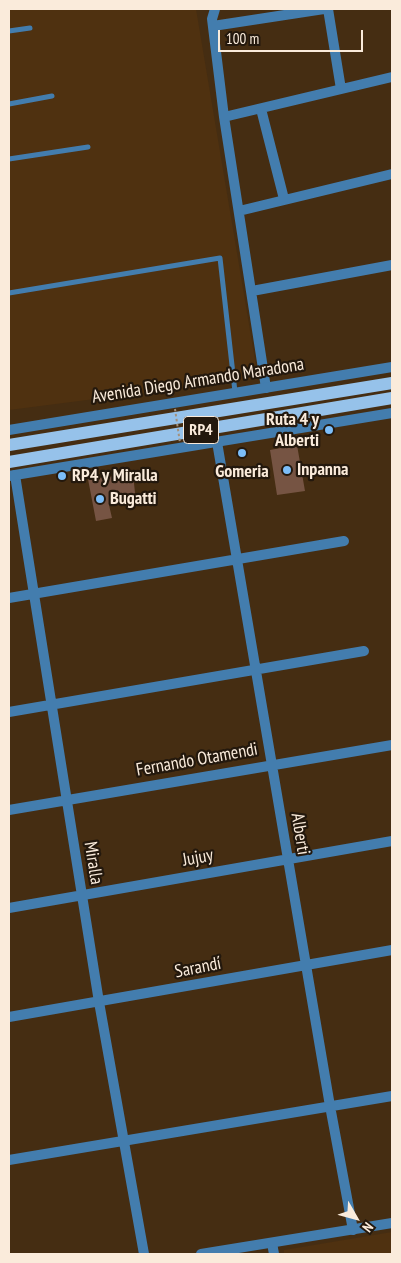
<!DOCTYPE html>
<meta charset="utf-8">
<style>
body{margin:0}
#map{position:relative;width:401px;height:1263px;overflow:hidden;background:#452d12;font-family:"PT Sans Narrow",sans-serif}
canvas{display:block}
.frame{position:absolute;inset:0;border:10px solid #faebdb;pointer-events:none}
.north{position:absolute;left:331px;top:1193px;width:50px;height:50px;-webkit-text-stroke:4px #23180d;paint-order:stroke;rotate:128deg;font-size:14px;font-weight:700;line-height:20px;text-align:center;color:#faebdb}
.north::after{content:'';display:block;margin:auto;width:18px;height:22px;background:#faebdb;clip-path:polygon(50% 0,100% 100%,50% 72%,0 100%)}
.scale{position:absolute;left:218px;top:30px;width:145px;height:22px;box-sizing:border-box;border:2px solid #faebdb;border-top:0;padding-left:6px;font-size:15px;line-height:18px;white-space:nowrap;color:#faebdb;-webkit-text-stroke:4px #23180d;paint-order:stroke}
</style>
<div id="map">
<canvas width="401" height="1263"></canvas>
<div class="frame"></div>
<div class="north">N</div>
<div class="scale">100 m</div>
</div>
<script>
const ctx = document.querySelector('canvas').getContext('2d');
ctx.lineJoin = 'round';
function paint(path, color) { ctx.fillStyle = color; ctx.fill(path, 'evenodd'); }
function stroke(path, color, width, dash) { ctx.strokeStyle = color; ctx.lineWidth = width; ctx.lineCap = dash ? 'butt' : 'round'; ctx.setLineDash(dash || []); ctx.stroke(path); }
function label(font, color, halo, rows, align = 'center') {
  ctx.font = font + ' "PT Sans Narrow",sans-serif'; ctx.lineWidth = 4.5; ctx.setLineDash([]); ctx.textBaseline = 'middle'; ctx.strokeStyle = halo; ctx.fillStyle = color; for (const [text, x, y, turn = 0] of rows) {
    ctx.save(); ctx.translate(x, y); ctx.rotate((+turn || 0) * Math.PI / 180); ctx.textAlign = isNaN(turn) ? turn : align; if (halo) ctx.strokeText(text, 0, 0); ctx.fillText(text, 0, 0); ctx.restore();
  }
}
paint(new Path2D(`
 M9 9H196L258 378 9 410Z
 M392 1232V1254H284V1250Z`), '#4f3110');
paint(new Path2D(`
 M297 445 305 491 277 495 270 450Z
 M133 474 136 502 109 505 112 518 96 521 88 479Z`), '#765443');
stroke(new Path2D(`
 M9 31 30 28
 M9 104 52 96
 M9 159 88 147
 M9 293 220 258 235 392`), '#437dae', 5);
stroke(new Path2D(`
 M215 9 212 19 224 117 266 388
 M328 9 341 89
 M213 26 324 9
 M261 109 284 199
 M224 117 392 77
 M239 211 392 174
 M252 291 392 265
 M217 442 330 1106 353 1230
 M15 475 99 1002 144 1254
 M9 598 344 541
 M9 712 364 651
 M9 810 392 745
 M9 908 392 841
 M9 1017 392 950
 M9 1160 392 1096
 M272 1243 274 1254`), '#437dae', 10);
stroke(new Path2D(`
 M9 430 392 367
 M9 476 392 413
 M201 1254 392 1223`), '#437dae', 10);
stroke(new Path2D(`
 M9 445 392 383
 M9 462 392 398`), '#96c2ea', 12);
stroke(new Path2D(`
 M175 409 180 443`), '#a4917c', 2, [2.5, 2.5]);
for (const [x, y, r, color] of [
 [329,430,5,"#7cbef9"],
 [242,453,5,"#7cbef9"],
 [287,470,5,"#7cbef9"],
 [62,476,5,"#7cbef9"],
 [100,499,5,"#7cbef9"]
]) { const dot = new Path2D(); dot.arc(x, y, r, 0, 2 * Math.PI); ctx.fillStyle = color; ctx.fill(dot); stroke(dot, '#23180d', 2); }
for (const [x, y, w] of [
 [201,430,35]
]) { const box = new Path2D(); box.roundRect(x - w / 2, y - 13.5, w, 27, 4); ctx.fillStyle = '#23180d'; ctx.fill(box); stroke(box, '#faebdb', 1); }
label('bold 16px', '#faebdb', null, [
 ["RP4",201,430]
]);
label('18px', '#faebdb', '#23180d', [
 ["Avenida Diego Armando Maradona",198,381,-9],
 ["Fernando Otamendi",197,760,-10],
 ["Alberti",300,834,81],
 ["Jujuy",198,858,-10],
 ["Miralla",93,863,81],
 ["Sarandí",198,968,-11]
]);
label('bold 18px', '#faebdb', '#23180d', [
 ["Ruta 4 y",319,420,"right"],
 ["Alberti",319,441,"right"],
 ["Inpanna",297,470],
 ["Gomeria",242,472,"center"],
 ["RP4 y Miralla",72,476],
 ["Bugatti",110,499]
], 'left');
</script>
